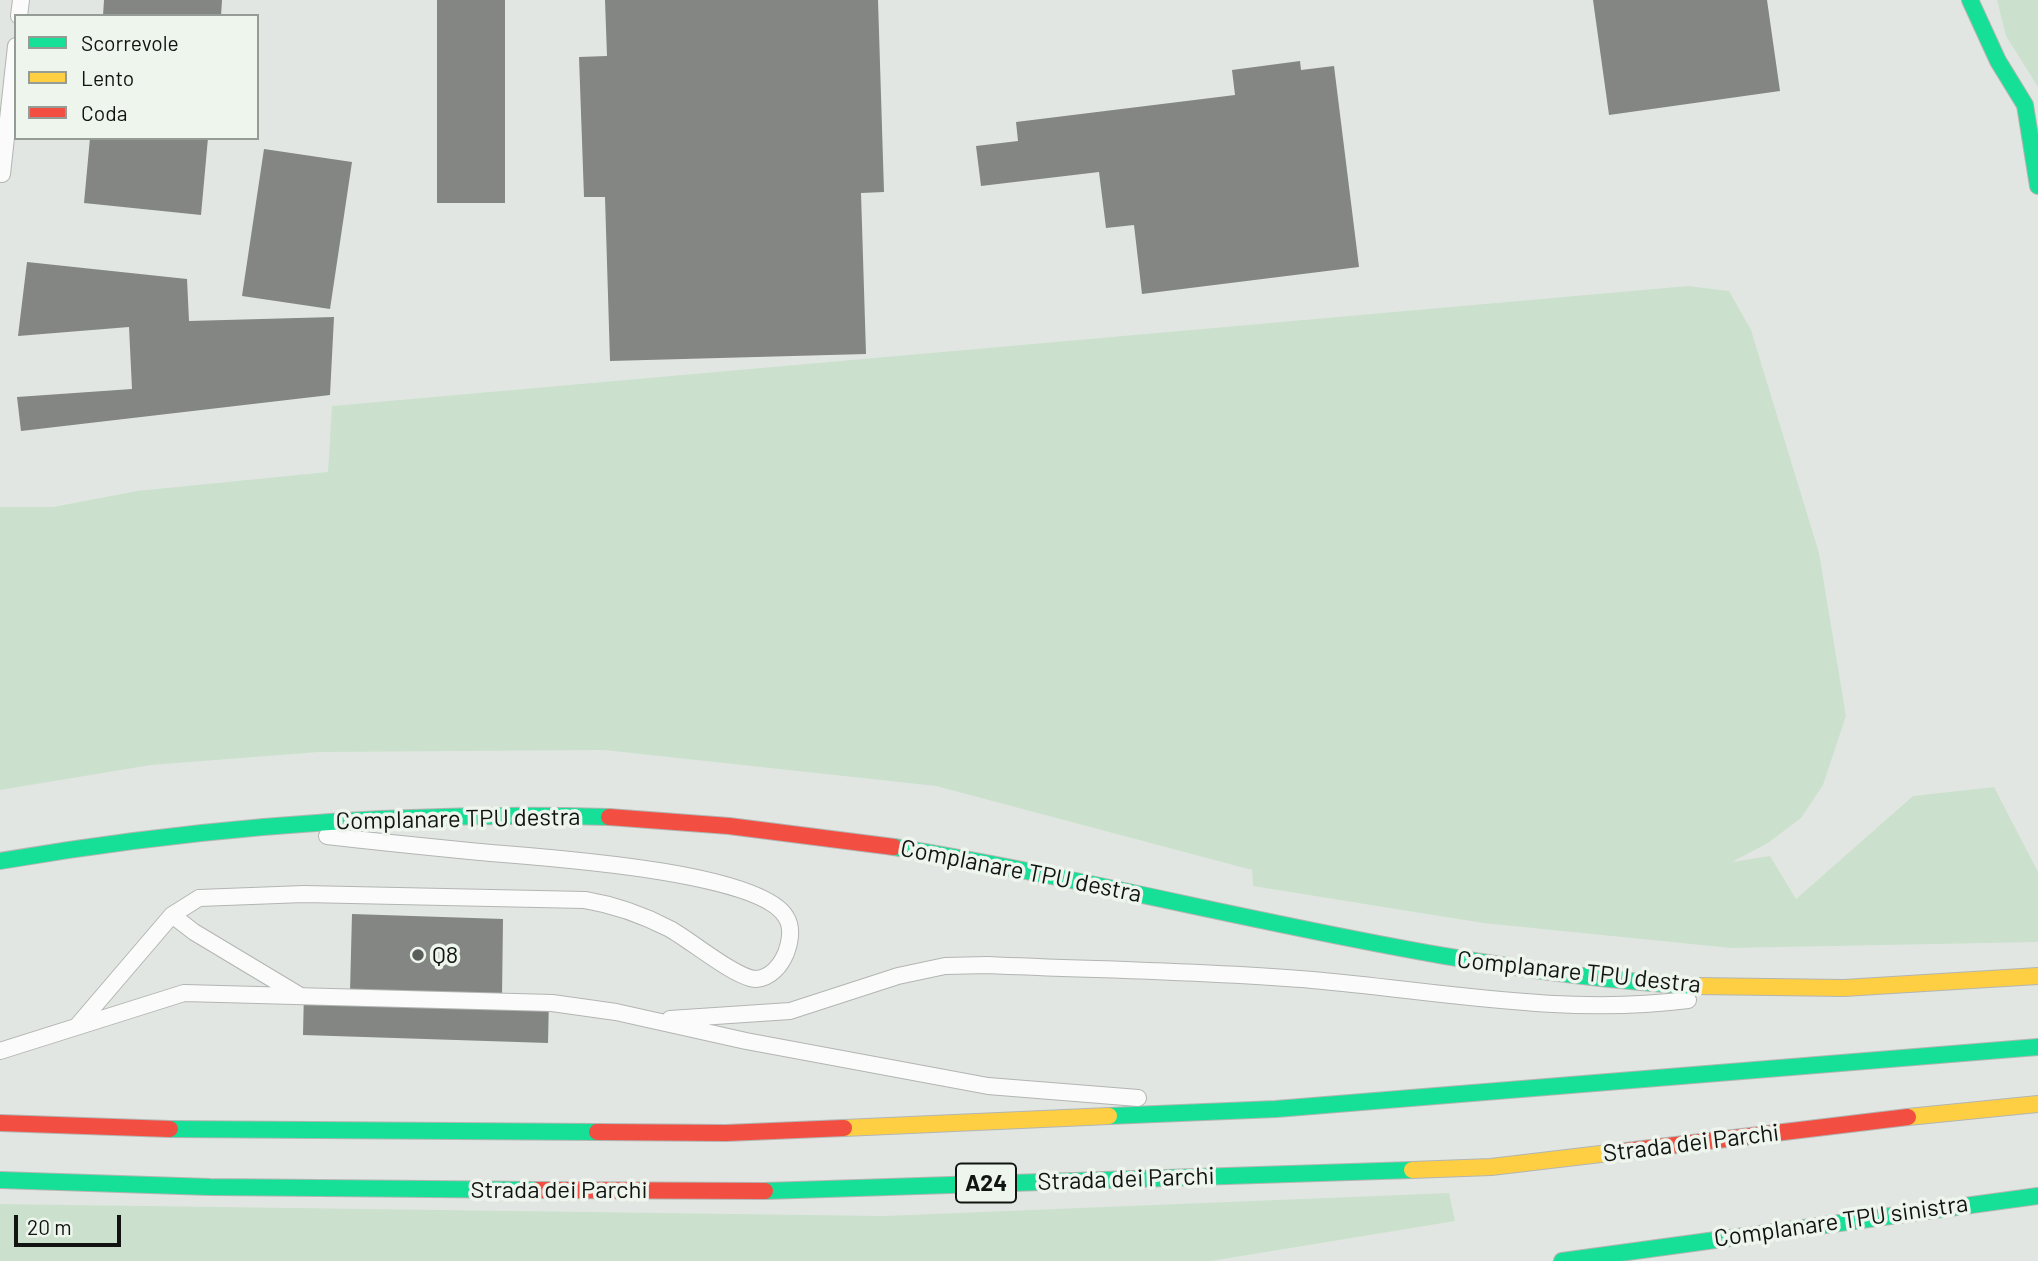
<!DOCTYPE html>
<style>
body{margin:0}
#map{position:relative;width:2038px;height:1261px;overflow:hidden;background:#e2e6e2;font-family:Barlow,sans-serif}
canvas{display:block}
.legend{position:absolute;left:14px;top:14px;width:245px;height:126px;box-sizing:border-box;background:#edf5ed;border:2px solid #959b95;margin:0;padding:9px 12px;list-style:none;font-size:21px;color:#111411}
.legend li{display:flex;align-items:center;gap:14px;height:35px}
.legend b{width:35px;border:2px solid #959b95}
.scale{position:absolute;left:14px;top:1215px;width:107px;height:32px;box-sizing:border-box;border:4px solid #111411;border-top:0;padding-left:9px;font-size:21px;line-height:24px;white-space:nowrap;color:#111411;-webkit-text-stroke:5px #edf5ed;paint-order:stroke}
</style>
<div id="map">
<canvas width="2038" height="1261"></canvas>
<ul class="legend">
<li><b style="height:9px;background:#16e098"></b>Scorrevole</li>
<li><b style="height:9px;background:#ffcf43"></b>Lento</li>
<li><b style="height:9px;background:#f24e42"></b>Coda</li>
</ul>
<div class="scale">20 m</div>
</div>
<script>
const ctx = document.querySelector('canvas').getContext('2d');
ctx.lineJoin = 'round';
function paint(path, color) { ctx.fillStyle = color; ctx.fill(path, 'evenodd'); }
function stroke(path, color, width, dash) { ctx.strokeStyle = color; ctx.lineWidth = width; ctx.lineCap = dash ? 'butt' : 'round'; ctx.setLineDash(dash || []); ctx.stroke(path); }
function label(font, color, halo, rows, align = 'center') {
  ctx.font = font + ' Barlow,sans-serif'; ctx.lineWidth = 7; ctx.setLineDash([]); ctx.textBaseline = 'middle'; ctx.strokeStyle = halo; ctx.fillStyle = color; for (const [text, x, y, turn = 0] of rows) {
    ctx.save(); ctx.translate(x, y); ctx.rotate((+turn || 0) * Math.PI / 180); ctx.textAlign = isNaN(turn) ? turn : align; if (halo) ctx.strokeText(text, 0, 0); ctx.fillText(text, 0, 0); ctx.restore();
  }
}
paint(new Path2D(`
 M1997 0H2038V87L2006 36Z
 M1688 286 1729 291 1751 330 1819 553 1846 716 1823 785 1801 818 1768 843 1732 862 1770 856 1796 899 1913 796 1994 787 2038 872V942L1731 948 1483 923 1253 886 1252 870 936 786 604 750 319 752 151 765 0 790V507H53L137 491 328 472 332 406Z
 M1449 1193 1455 1221 1211 1261H0V1204L883 1216Z`), '#cbe1cd');
paint(new Path2D(`
 M104 0H222L221 16H103Z
 M437 0H505V203H437Z
 M605 0H878L884 192 861 193 866 354 610 361 605 197H584L579 57 607 56Z
 M1593 0H1767L1780 91 1609 115Z
 M1300 61 1301 70 1334 66 1359 267 1142 294 1134 225 1106 228 1099 172 981 186 976 146 1018 141 1016 122 1235 95 1232 70Z
 M90 138H208L201 215 84 203Z
 M264 149 352 162 330 309 242 296Z
 M27 262 187 279 189 321 334 317 330 395 21 431 17 397 132 389 129 327 18 336Z
 M352 914 503 919 502 997 549 998 548 1043 303 1035 304 991 350 992Z`), '#838683');
const lane = new Path2D(`
 M19 16 21 0
 M2 174 16 46
 M172 915 199 898 304 894 585 900C615 905 643 915 670 929 690 940 737 979 756 979 771 978 781 965 786 953 790 942 793 928 786 917 759 870 536 857 480 852 429 847 378 842 327 836
 M670 1019 790 1011 898 976 945 966 988 965C1096 970 1205 971 1312 980 1438 991 1562 1016 1688 1000
 M78 1025 172 915 194 932 299 995
 M0 1051 184 993 552 1003 616 1012 746 1041 988 1086 1138 1098`);
const fast = new Path2D(`
 M1970 0 1998 61 2025 105 2038 186
 M894 847C1162 890 1424 971 1697 986
 M0 861C204 826 401 811 609 817
 M1109 1116 1276 1109 2038 1047
 M170 1129 597 1132
 M0 1180 210 1187 538 1190
 M765 1191 1412 1170
 M1562 1261 2038 1196`);
const slow = new Path2D(`
 M1697 986 1844 988 2038 976
 M1908 1117 2038 1104
 M844 1128 1109 1116
 M1412 1170 1491 1167 1626 1151`);
const jam = new Path2D(`
 M609 817 729 826 894 847
 M0 1123 170 1129
 M597 1132 726 1133 844 1128
 M1626 1151 1908 1117
 M538 1190 765 1191`);
stroke(lane, '#b2b5b2', 18);
stroke(fast, '#b2b5b2', 18);
stroke(slow, '#b2b5b2', 18);
stroke(jam, '#b2b5b2', 18);
stroke(lane, '#fbfbfb', 16);
stroke(fast, '#16e098', 16);
stroke(slow, '#ffcf43', 16);
stroke(jam, '#f24e42', 16);
for (const [x, y, r, color] of [
 [418,955,7,"#5a5e5a"]
]) { const dot = new Path2D(); dot.arc(x, y, r, 0, 2 * Math.PI); ctx.fillStyle = color; ctx.fill(dot); stroke(dot, '#edf5ed', 2.5); }
for (const [x, y, w] of [
 [986,1183,60]
]) { const box = new Path2D(); box.roundRect(x - w / 2, y - 19.5, w, 39, 5); ctx.fillStyle = '#edf5ed'; ctx.fill(box); stroke(box, '#111411', 2); }
label('bold 23px', '#111411', null, [
 ["A24",986,1183]
]);
label('24px', '#111411', '#edf5ed', [
 ["Complanare TPU destra",458,819,-1],
 ["Complanare TPU destra",1021,871,11],
 ["Complanare TPU destra",1579,972,6],
 ["Strada dei Parchi",1691,1143,-7],
 ["Strada dei Parchi",1126,1179,-2],
 ["Strada dei Parchi",559,1190],
 ["Complanare TPU sinistra",1841,1221,-8]
]);
label('24px', '#111411', '#edf5ed', [
 ["Q8",432,955]
], 'left');
</script>
